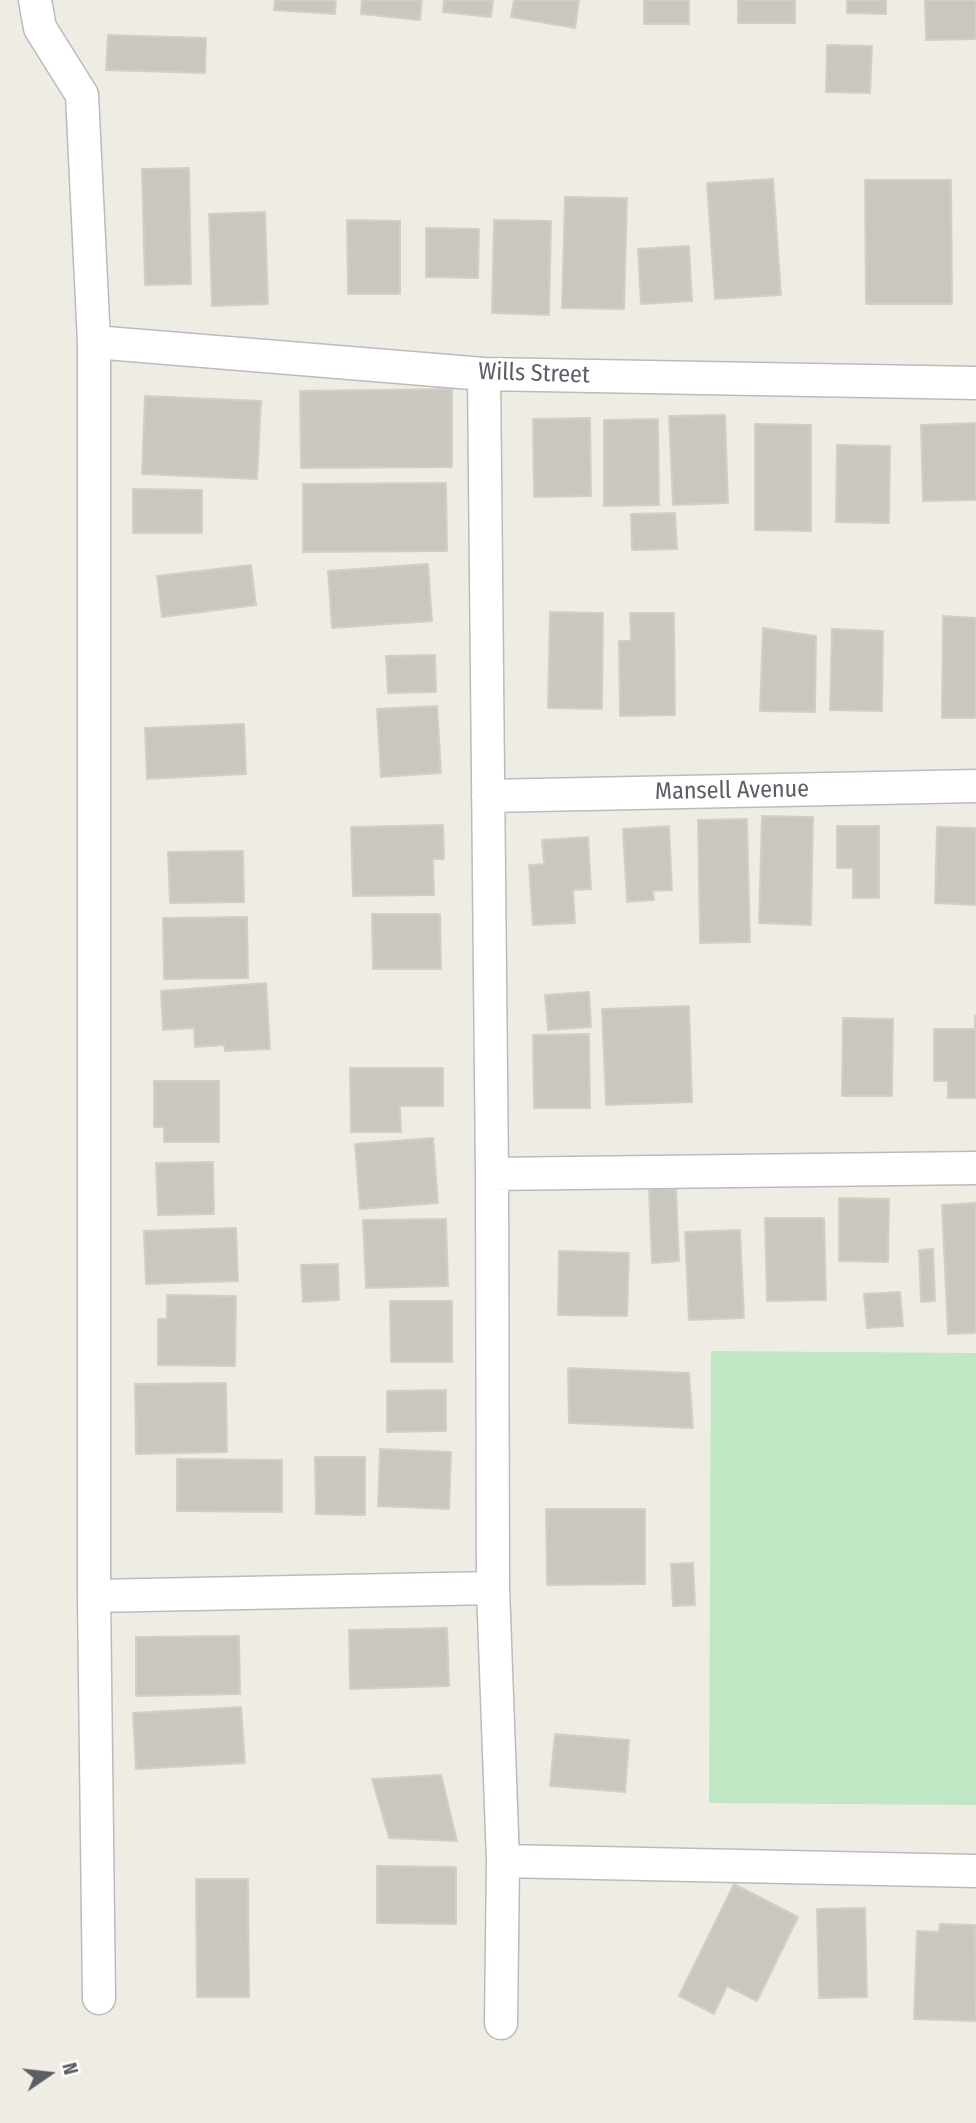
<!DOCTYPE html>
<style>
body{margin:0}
#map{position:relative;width:976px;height:2123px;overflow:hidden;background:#efede3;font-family:"Fira Sans Condensed",sans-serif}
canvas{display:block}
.north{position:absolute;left:14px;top:2039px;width:70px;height:70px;-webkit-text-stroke:5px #fff;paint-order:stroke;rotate:76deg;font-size:19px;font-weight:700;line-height:28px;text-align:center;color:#5b5f65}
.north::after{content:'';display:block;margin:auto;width:24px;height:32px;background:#5b5f65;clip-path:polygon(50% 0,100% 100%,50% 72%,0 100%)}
</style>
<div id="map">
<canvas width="976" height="2123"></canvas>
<div class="north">N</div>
</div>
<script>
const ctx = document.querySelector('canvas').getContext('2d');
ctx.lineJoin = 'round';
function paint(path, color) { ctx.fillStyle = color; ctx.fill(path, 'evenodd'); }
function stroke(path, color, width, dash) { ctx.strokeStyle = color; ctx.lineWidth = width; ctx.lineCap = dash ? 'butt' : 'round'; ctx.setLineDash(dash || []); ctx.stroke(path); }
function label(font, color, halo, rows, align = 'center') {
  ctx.font = font + ' "Fira Sans Condensed",sans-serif'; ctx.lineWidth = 6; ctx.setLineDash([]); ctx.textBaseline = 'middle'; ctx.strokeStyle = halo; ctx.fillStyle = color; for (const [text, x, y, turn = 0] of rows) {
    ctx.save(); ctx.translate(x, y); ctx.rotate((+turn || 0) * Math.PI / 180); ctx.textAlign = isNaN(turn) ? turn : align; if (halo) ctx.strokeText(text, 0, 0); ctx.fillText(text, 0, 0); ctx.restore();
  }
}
paint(new Path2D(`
 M711 1351 976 1353V1805L709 1803Z`), '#bfe7c3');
const building = new Path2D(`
 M275 0H336L335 14 274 10Z
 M362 0H422L420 20 361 14Z
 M444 0H493L491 17 443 12Z
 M514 0H579L575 28 511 17Z
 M644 0H689V24H644Z
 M738 0H795V23H738Z
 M847 0H886V14L847 13Z
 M925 0H976V39L926 40Z
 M108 35 206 38 205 73 106 70Z
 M827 45 872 46 870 93 826 92Z
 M189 168 191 284 145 285 142 169Z
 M773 179 781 295 715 299 707 183Z
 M865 180H951L952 304H866Z
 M565 197 627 198 624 309 562 308Z
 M265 212 268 304 212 306 209 214Z
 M347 220 400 221V294H348Z
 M494 220 551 221 549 315 492 313Z
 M426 228 479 229 478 278 426 277Z
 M689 246 692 301 641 304 638 249Z
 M452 389V467L301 468 300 391Z
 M145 396 261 401 257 479 142 474Z
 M725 415 728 503 673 505 669 416Z
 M590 418 591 496 534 497 533 419Z
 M658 419 659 505 604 506V420Z
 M976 423V500L923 501 921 425Z
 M755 424 811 425V531L755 530Z
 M837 445 890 446 889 523 836 522Z
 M446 483 447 551 303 552V484Z
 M133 489 202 490V533H133Z
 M675 513 677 549 632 550 631 514Z
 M428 564 432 621 332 628 328 571Z
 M251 565 256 605 162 617 157 576Z
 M550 612 603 613 602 709 548 708Z
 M630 613H674L675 715 620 716 619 641H631Z
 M943 616 976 618V718H942Z
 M763 628 816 636 815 712 760 711Z
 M832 629 883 631 882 711 830 710Z
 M435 655 436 692 388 693 386 656Z
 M437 706 441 773 381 777 377 709Z
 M244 724 246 774 147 779 145 728Z
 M762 816 813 817 811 925 759 923Z
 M747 819 750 942 700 943 698 820Z
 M443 825 444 859H433L434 895 353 896 351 827Z
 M669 826 672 890 653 891 654 900 627 902 623 829Z
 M837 826H879V898H853V868H837Z
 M937 827 976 828V905L935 903Z
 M588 837 591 889 573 890 575 923 533 925 529 865 544 864 542 840Z
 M243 851 244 902 170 903 168 852Z
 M372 914H440L441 969H373Z
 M247 917 248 978 164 979 163 918Z
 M266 983 270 1049 225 1051 224 1045 195 1047 194 1028 163 1030 161 991Z
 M589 992 591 1027 548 1030 545 995Z
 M689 1006 692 1102 606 1105 602 1009Z
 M975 1016H976V1098H948V1081H934V1029H975Z
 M843 1018 893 1019 892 1096H842Z
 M589 1034 590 1108H534L533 1035Z
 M350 1068H443V1106H400L401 1132H351Z
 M154 1081H219V1142H164V1127H154Z
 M433 1138 438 1203 360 1209 355 1144Z
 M213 1162 214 1214 158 1215 156 1163Z
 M649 1189H676L679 1261 652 1263Z
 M839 1198 889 1199 888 1262 839 1261Z
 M976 1203V1333L948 1334 942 1205Z
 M765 1218H824L826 1300 767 1301Z
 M446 1219 448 1286 366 1288 363 1220Z
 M236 1228 238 1281 146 1284 144 1231Z
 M740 1230 744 1318 689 1320 685 1232Z
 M933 1249 935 1301 921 1302 919 1250Z
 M559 1251 629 1253 627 1316 558 1315Z
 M338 1264 339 1300 303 1302 301 1265Z
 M900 1292 903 1326 867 1328 864 1294Z
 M167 1295 236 1296 235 1366 158 1365V1319H167Z
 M390 1301H452V1362H391Z
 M568 1368 689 1373 693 1428 569 1423Z
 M226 1383 227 1452 136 1454 135 1384Z
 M446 1390V1431L387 1432V1391Z
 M380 1449 451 1452 449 1509 378 1506Z
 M315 1457H365V1515L316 1514Z
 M177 1459 282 1460V1512L177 1511Z
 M546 1509H645V1584L547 1585Z
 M693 1563 695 1605 673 1606 671 1564Z
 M447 1628 449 1686 350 1689 349 1630Z
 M239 1636 240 1694 136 1696V1637Z
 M241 1707 245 1763 136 1769 133 1713Z
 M555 1734 629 1740 625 1792 550 1786Z
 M441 1775 457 1841 389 1838 372 1779Z
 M377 1866 456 1867V1924L377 1923Z
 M196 1879H248L249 1997H197Z
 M734 1884 798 1917 757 2001 727 1986 714 2014 679 1996Z
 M865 1908 867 1997 819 1998 817 1909Z
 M940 1924 975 1925 976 2021 914 2019 917 1931 939 1932Z`);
paint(building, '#cac7c0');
stroke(building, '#d4d0c1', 2);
const minor = new Path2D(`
 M35 0 40 28 82 95 94 342V1596L99 1998
 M94 342 484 374 976 383
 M484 374 492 1174 493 1588 503 1861 501 2023
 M488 796 976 786
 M492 1174 976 1168
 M94 1596 493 1588
 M503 1861 976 1871`);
stroke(minor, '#b8bbc0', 35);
stroke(minor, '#fff', 32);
label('24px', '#5b5f65', '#fff', [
 ["Wills Street",534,374,2],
 ["Mansell Avenue",732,791,-1]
]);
</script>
